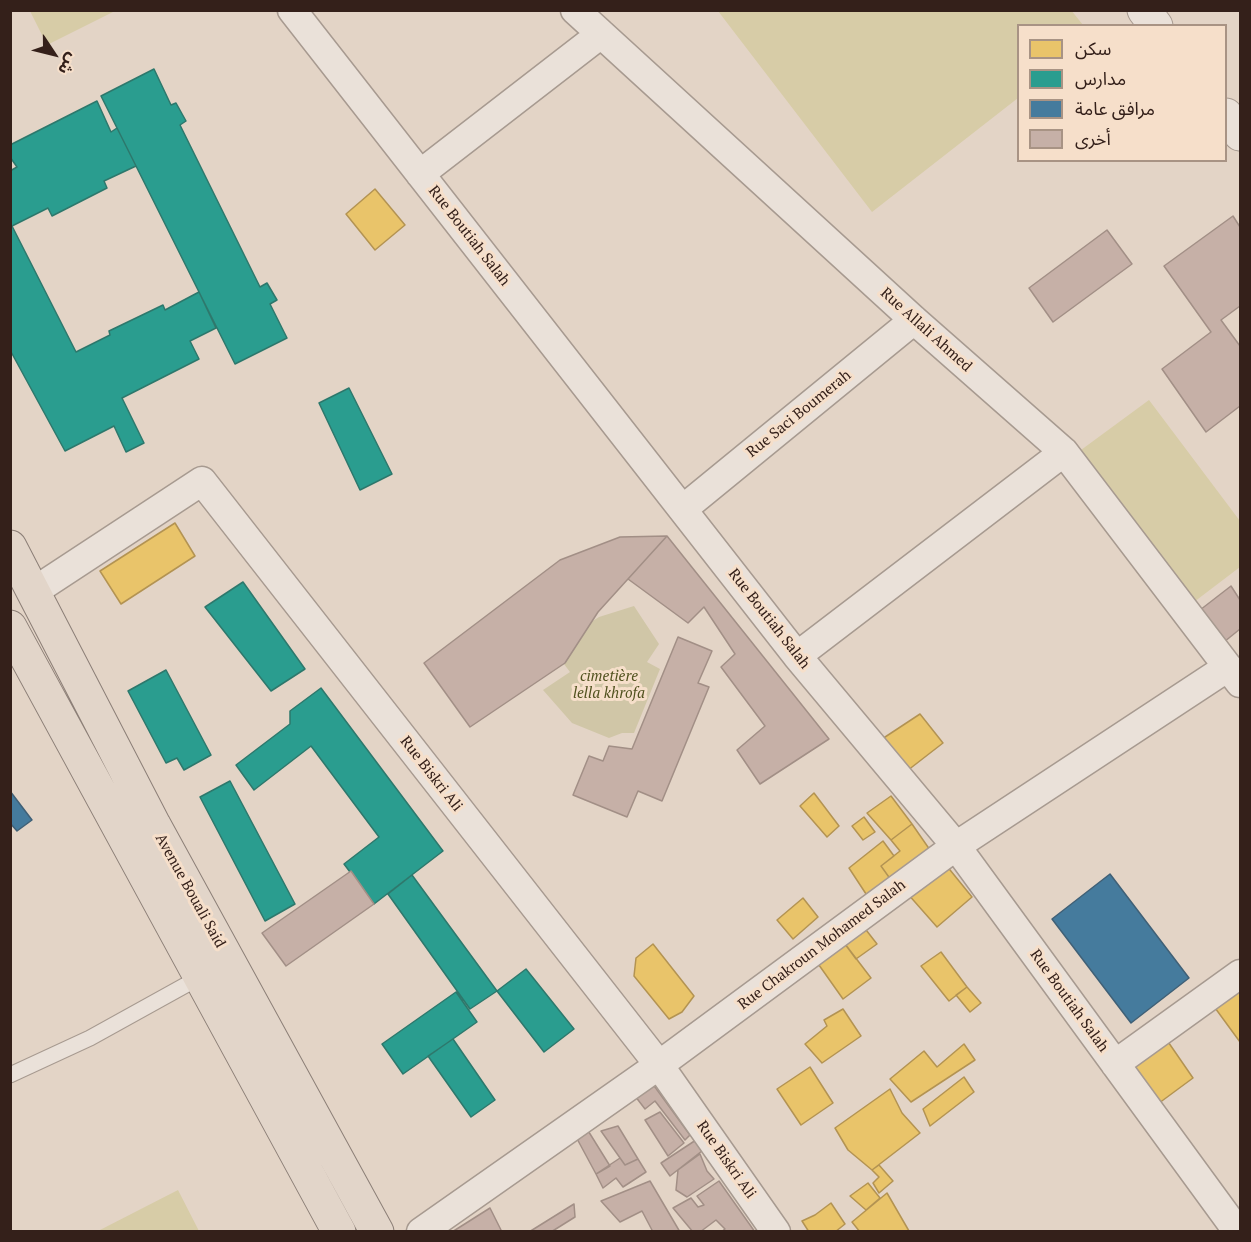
<!DOCTYPE html>
<meta charset="utf-8">
<style>
body{margin:0}
#map{position:relative;width:1251px;height:1242px;overflow:hidden;background:#e3d4c6;font-family:"PT Serif","Noto Sans Arabic",serif}
canvas{display:block}
.frame{position:absolute;inset:0;border:12px solid #34201a;pointer-events:none}
.legend{position:absolute;left:1017px;top:24px;width:210px;height:138px;box-sizing:border-box;background:#f6dfca;border:2px solid #a89384;margin:0;padding:8px 10px;list-style:none;font-size:18px;color:#34201a}
.legend li{display:flex;align-items:center;gap:12px;height:30px}
.legend b{width:30px;border:2px solid #a89384}
.north{position:absolute;left:24px;top:24px;width:60px;height:60px;-webkit-text-stroke:4px #f6dfca;paint-order:stroke;rotate:125deg;font-size:16px;font-weight:700;line-height:24px;text-align:center;color:#34201a}
.north::after{content:'';display:block;margin:auto;width:21px;height:27px;background:#34201a;clip-path:polygon(50% 0,100% 100%,50% 72%,0 100%)}
</style>
<div id="map">
<canvas width="1251" height="1242"></canvas>
<div class="frame"></div>
<ul class="legend">
<li><b style="height:16px;background:#e9c46a"></b>سكن</li>
<li><b style="height:16px;background:#2a9d8f"></b>مدارس</li>
<li><b style="height:16px;background:#457b9d"></b>مرافق عامة</li>
<li><b style="height:16px;background:#c6b0a7"></b>أخرى</li>
</ul>
<div class="north">ش</div>
</div>
<script>
const ctx = document.querySelector('canvas').getContext('2d');
ctx.lineJoin = 'round';
function paint(path, color) { ctx.fillStyle = color; ctx.fill(path, 'evenodd'); }
function stroke(path, color, width, dash) { ctx.strokeStyle = color; ctx.lineWidth = width; ctx.lineCap = dash ? 'butt' : 'round'; ctx.setLineDash(dash || []); ctx.stroke(path); }
function label(font, color, halo, rows, align = 'center') {
  ctx.font = font + ' "PT Serif",serif'; ctx.lineWidth = 6; ctx.setLineDash([]); ctx.textBaseline = 'middle'; ctx.strokeStyle = halo; ctx.fillStyle = color; for (const [text, x, y, turn = 0] of rows) {
    ctx.save(); ctx.translate(x, y); ctx.rotate((+turn || 0) * Math.PI / 180); ctx.textAlign = isNaN(turn) ? turn : align; if (halo) ctx.strokeText(text, 0, 0); ctx.fillText(text, 0, 0); ctx.restore();
  }
}
paint(new Path2D(`
 M1071 10 1083 25 1018 26V98L872 212 718 11Z
 M30 11H115L47 45Z
 M1149 400 1240 521V567L1194 602 1081 450Z
 M178 1190 199 1231H98Z`), '#d7cca7');
paint(new Path2D(`
 M634 606 659 644 647 662 660 669 634 733H622L609 738 572 723 543 690 570 672 551 647 599 617Z`), '#d0c6a7');
const homes = new Path2D(`
 M375 189 405 225 375 250 346 214Z
 M175 523 195 556 121 604 100 571Z
 M920 714 943 743 903 774 879 741Z
 M814 793 839 826 827 837 800 806Z
 M891 796 912 824 891 840 867 813Z
 M864 817 875 832 863 840 852 826Z
 M912 824 930 850 891 880 881 866 900 851 891 840Z
 M883 841 894 856 881 866 891 880 868 897 849 868Z
 M946 865 972 897 937 927 907 893Z
 M803 898 818 917 793 939 777 920Z
 M863 926 877 944 856 959 842 940Z
 M842 940 871 978 843 999 814 958Z
 M653 944 694 996 682 1012 669 1019 634 976 636 958Z
 M941 952 967 987 949 1001 921 966Z
 M1240 978V1042L1210 1001Z
 M967 987 981 1003 970 1012 956 995Z
 M843 1009 861 1036 822 1063 805 1044 827 1026 824 1020Z
 M1162 1033 1193 1078 1151 1109 1119 1064Z
 M964 1044 975 1060 911 1102 890 1079 924 1051 937 1067Z
 M810 1067 833 1103 801 1125 777 1089Z
 M964 1077 974 1092 930 1126 923 1109Z
 M890 1089 902 1113 920 1133 872 1170 848 1150 835 1128Z
 M879 1165 893 1181 879 1193 873 1183 879 1177 872 1170Z
 M868 1183 880 1198 866 1210 850 1196Z
 M887 1193 909 1231 860 1232 852 1222Z
 M831 1203 845 1224 835 1232H809L802 1221 815 1215Z`);
paint(homes, '#e9c46a');
stroke(homes, '#b39352', 1.5);
const schools = new Path2D(`
 M154 69 171 105 176 103 186 121 180 125 260 287 267 283 277 300 270 304 287 338 235 364 101 96Z
 M97 101 111 132 117 128 136 166 104 181 107 188 52 216 48 208 12 226 76 352 110 335 109 331 163 305 165 310 199 292 216 328 190 341 199 359 122 398 144 443 126 452 114 426 65 451 10 350V171L17 167 10 157V145Z
 M349 388 392 474 360 490 319 403Z
 M243 582 305 669 271 691 205 607Z
 M166 670 211 755 184 770 177 758 166 763 128 691Z
 M321 688 443 851 374 904 344 864 379 837 311 746 254 790 236 765 290 724V711Z
 M230 781 295 904 265 921 200 797Z
 M412 875 497 991 470 1009 388 894Z
 M526 969 574 1029 544 1052 497 991Z
 M456 992 477 1022 403 1074 382 1044Z
 M453 1039 495 1100 471 1117 428 1056Z`);
paint(schools, '#2a9d8f');
stroke(schools, '#2d786c', 1.5);
const public = new Path2D(`
 M10 791 32 820 17 831 10 823Z
 M1110 874 1189 978 1131 1023 1052 919Z`);
paint(public, '#457b9d');
stroke(public, '#406076', 1.5);
const building = new Path2D(`
 M1233 216 1240 227V306L1221 320 1240 346V406L1206 432 1162 369 1211 332 1164 266Z
 M1107 230 1132 264 1053 322 1029 288Z
 M667 536 598 612 565 663 470 727 424 663 560 560 620 537Z
 M667 536 829 739 760 784 737 750 765 726 721 667 735 654 704 607 688 623 628 579Z
 M1231 586 1240 600V629L1224 642 1200 610Z
 M678 637 712 651 698 683 709 687 662 801 638 791 627 817 573 795 589 756 603 761 609 746 632 749Z
 M351 871 374 904 286 966 262 933Z
 M652 1083 690 1135 685 1140 655 1101 645 1109 635 1096Z
 M660 1112 684 1143 668 1156 645 1120Z
 M618 1126 638 1159 625 1165 601 1131Z
 M587 1129 610 1166 596 1174 575 1135Z
 M696 1140 707 1147 670 1176 661 1163Z
 M700 1154 707 1171 714 1179 687 1197 676 1190 678 1170Z
 M620 1158 625 1165 638 1159 646 1172 623 1187 616 1178 603 1188 596 1174Z
 M650 1181 680 1232H653L642 1211 620 1222 601 1201Z
 M719 1181 755 1232H721L725 1229 716 1220 700 1232H693L673 1208 691 1198 698 1207 704 1205 697 1196Z
 M574 1204 575 1217 551 1232H529Z
 M490 1208 502 1232H452Z`);
paint(building, '#c6b0a7');
stroke(building, '#a28f86', 1.5);
const service = new Path2D(`
 M10 1075 90 1038 202 976`);
const minor = new Path2D(`
 M292 10 797 656 956 846 1238 1232
 M575 10 914 320 1064 452 1240 683
 M420 174 601 34
 M683 509 914 320
 M33 592 202 481 659 1065 776 1232
 M797 656 1064 452
 M1115 1064 1240 974
 M421 1232 659 1065 956 846 1228 667`);
const tertiary = new Path2D(`
 M1144 10 1156 26
 M1226 115 1240 134`);
const primary = new Path2D(`
 M10 547 154 825 377 1232
 M10 627 339 1232`);
stroke(service, '#a79a90', 17);
stroke(minor, '#a79a90', 31);
stroke(tertiary, '#a79a90', 35);
stroke(primary, '#8c7f77', 35);
stroke(service, '#eae1d9', 15);
stroke(minor, '#eae1d9', 28);
stroke(tertiary, '#eae1d9', 33);
stroke(primary, '#e2d5c9', 33);
label('15px', '#34201a', '#f6dfca', [
 ["Rue Boutiah Salah",469,236,52],
 ["Rue Allali Ahmed",926,330,42],
 ["Rue Saci Boumerah",799,414,-39],
 ["Rue Boutiah Salah",769,619,52],
 ["Rue Biskri Ali",431,774,52],
 ["Avenue Bouali Said",190,891,61],
 ["Rue Chakroun Mohamed Salah",822,945,-37],
 ["Rue Boutiah Salah",1069,1001,54],
 ["Rue Biskri Ali",726,1160,55]
]);
label('italic 15px', '#51521f', '#f6dfca', [
 ["cimetière",609,677],
 ["lella khrofa",609,694]
]);
</script>
